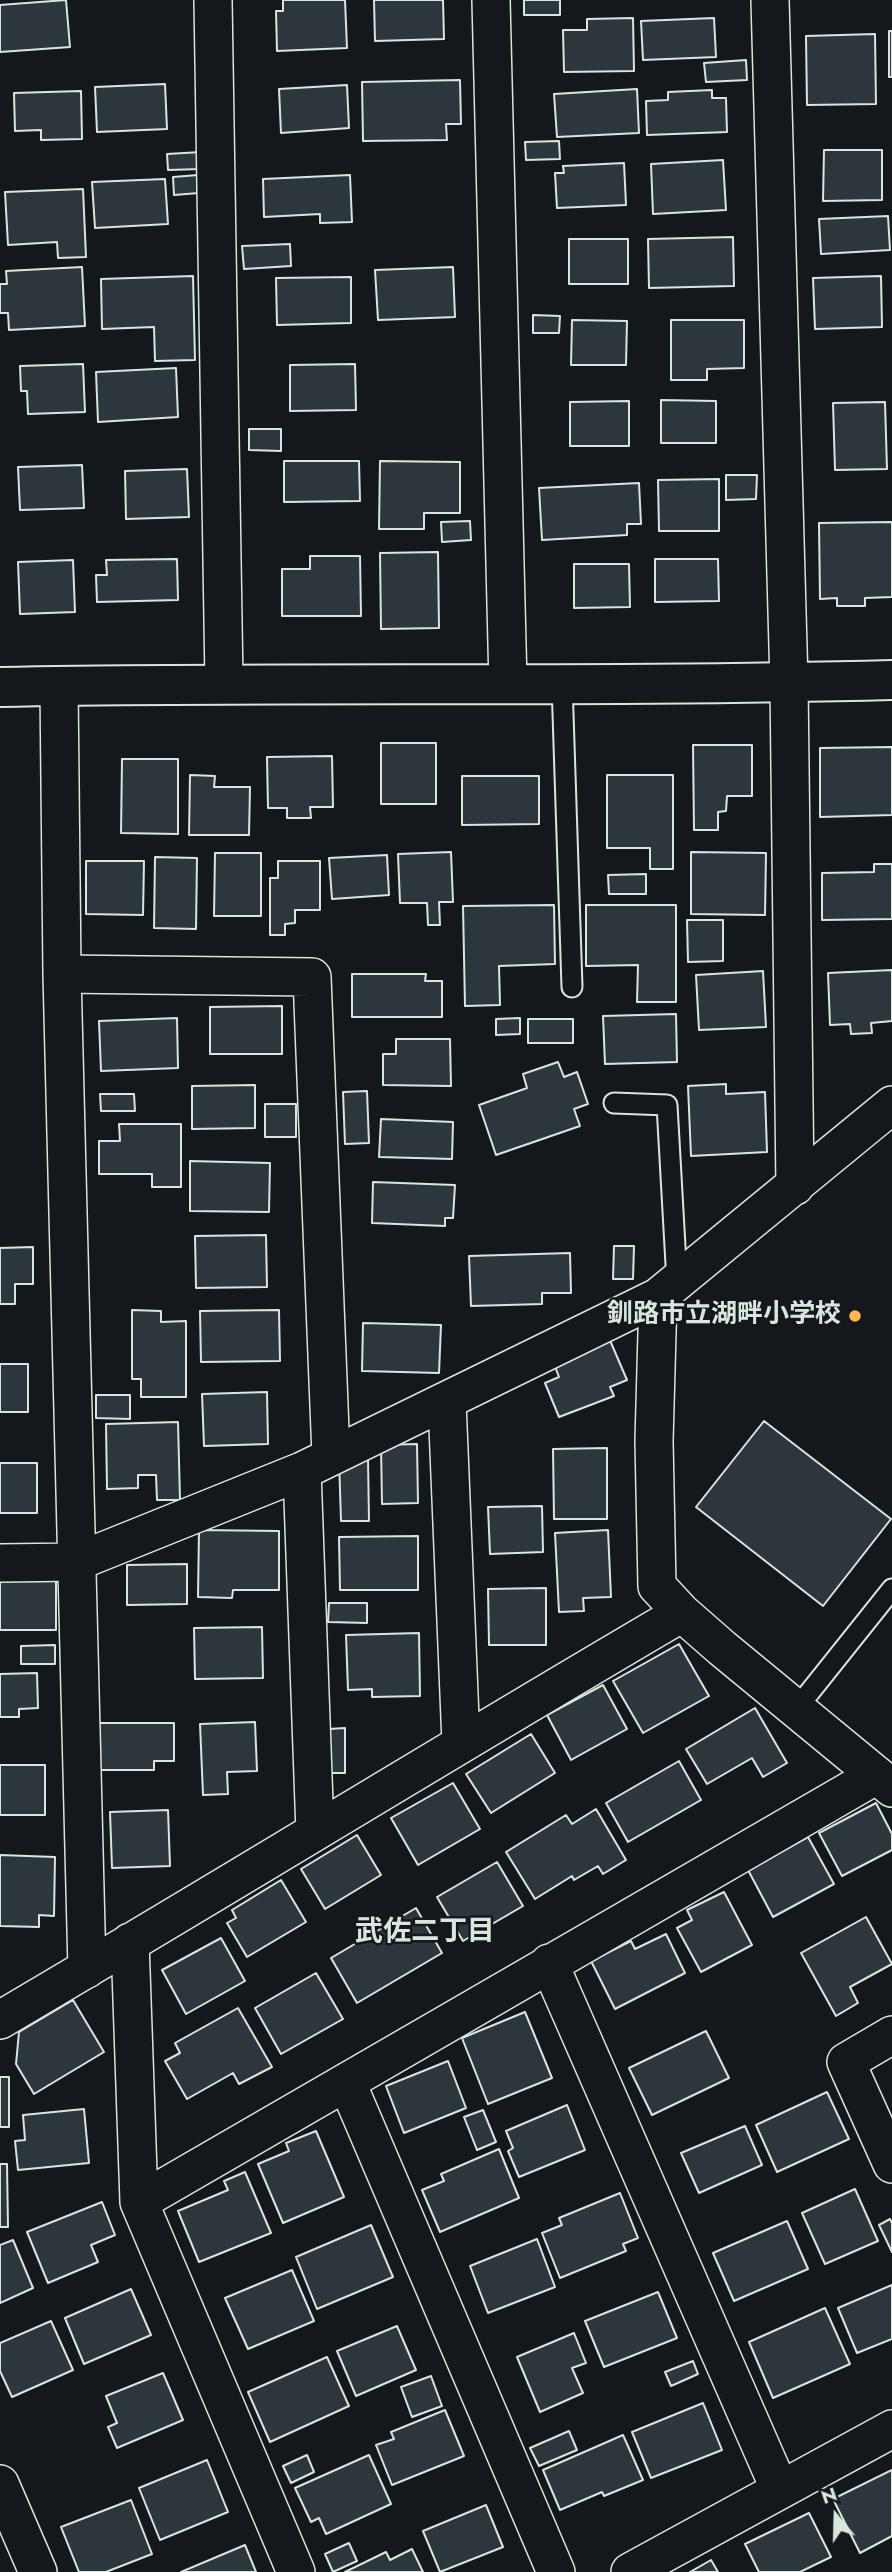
<!DOCTYPE html>
<meta charset="utf-8">
<style>
body{margin:0}
#map{position:relative;width:892px;height:2572px;overflow:hidden;background:#14181c;font-family:Jost,sans-serif}
canvas{display:block}
.north{position:absolute;left:801px;top:2481px;width:70px;height:70px;-webkit-text-stroke:5px #14181c;paint-order:stroke;rotate:341deg;font-size:19px;font-weight:700;line-height:28px;text-align:center;color:#d8e6dc}
.north::after{content:'';display:block;margin:auto;width:24px;height:32px;background:#d8e6dc;clip-path:polygon(50% 0,100% 100%,50% 72%,0 100%)}
</style>
<div id="map">
<canvas width="892" height="2572"></canvas>
<div class="north">N</div>
</div>
<script>
const ctx = document.querySelector('canvas').getContext('2d');
ctx.lineJoin = 'round';
function paint(path, color) { ctx.fillStyle = color; ctx.fill(path, 'evenodd'); }
function stroke(path, color, width, dash) { ctx.strokeStyle = color; ctx.lineWidth = width; ctx.lineCap = dash ? 'butt' : 'round'; ctx.setLineDash(dash || []); ctx.stroke(path); }
function label(font, color, halo, rows, align = 'center') {
  ctx.font = font + ' Jost,"Noto Sans JP",sans-serif'; ctx.lineWidth = 5; ctx.setLineDash([]); ctx.textBaseline = 'middle'; ctx.strokeStyle = halo; ctx.fillStyle = color; for (const [text, x, y, turn = 0] of rows) {
    ctx.save(); ctx.translate(x, y); ctx.rotate((+turn || 0) * Math.PI / 180); ctx.textAlign = isNaN(turn) ? turn : align; if (halo) ctx.strokeText(text, 0, 0); ctx.fillText(text, 0, 0); ctx.restore();
  }
}
const building = new Path2D(`
 M66 0 70 47 0 52V5Z
 M283 0H345L347 48 277 51 276 11H283Z
 M374 0H443L444 39 375 41Z
 M524 0H560V15H524Z
 M633 18 634 71 564 72 563 30H587V19Z
 M714 18 716 57 643 60 641 21Z
 M889 31H892V77H889Z
 M875 34 876 104 807 105 806 36Z
 M746 60 747 80 706 82 704 63Z
 M460 80 461 124H446L447 140 363 141 362 82Z
 M165 84 167 129 97 132 95 87Z
 M347 85 349 128 281 133 279 89Z
 M637 89 639 133 557 137 554 94Z
 M712 90V98H726L727 132 647 135 646 101 668 100V92Z
 M81 91 82 139 41 140V130L15 131 14 93Z
 M559 141 560 159 526 160 525 142Z
 M824 150H882V200L823 201Z
 M201 152V169L168 170 167 154Z
 M723 160 726 210 653 214 651 164Z
 M624 163 626 205 557 208 555 173H564L563 166Z
 M198 175 199 193 174 195 173 177Z
 M350 175 352 222 320 223V214L264 217 263 179Z
 M165 179 168 224 95 228 92 182Z
 M83 189 86 257 58 258 57 242 8 245 5 192Z
 M888 216 890 250 821 254 819 219Z
 M733 237 734 286 649 288 648 239Z
 M569 239H628V284H569Z
 M290 244 291 266 244 269 242 246Z
 M82 267 85 326 9 330 8 313H0V284H7L6 271Z
 M453 267 455 317 378 320 375 270Z
 M193 276 195 360 155 361 154 327 102 329 101 279Z
 M881 276 882 327 815 329 813 278Z
 M351 277V323L277 325 276 278Z
 M533 315 560 316 559 333H533Z
 M572 320 627 321 626 365H571Z
 M671 320H744V368L707 369V380H671Z
 M83 364 85 412 28 414 27 391H21L20 366Z
 M355 364 356 410 290 411V365Z
 M176 368 178 417 98 422 96 372Z
 M661 400 716 401V443H661Z
 M629 401V446H570V402Z
 M885 402 887 469 835 470 833 403Z
 M249 429H281V451L249 450Z
 M284 461H359L360 501 284 502Z
 M380 461 460 462V513H424V529H379Z
 M82 465 84 508 20 510 18 467Z
 M187 469 189 517 126 519 125 471Z
 M726 475H757L756 499 726 500Z
 M719 479V531H659L658 480Z
 M639 483 641 524H627V535L542 540 539 488Z
 M470 521 471 540 442 542 441 522Z
 M892 522V597L865 598V606H837V598L820 599 819 523Z
 M438 552 439 628 381 629 380 553Z
 M310 556H360L361 616H282V569H310Z
 M177 559 178 600 97 602 96 575H107L106 560Z
 M655 559H718L719 601 655 602Z
 M73 560 75 612 20 614 18 562Z
 M574 564H629L630 607 574 608Z
 M381 743H436V804H381Z
 M693 745H752V796H727L726 811 718 812V830H694Z
 M892 747V815L820 817V748Z
 M332 756 333 807H310L311 818H287V808H268L267 757Z
 M122 759H178V834L121 833Z
 M190 775 215 776 214 787H250L249 835H189Z
 M607 775H673V869H650V848H607Z
 M462 776H539V824L462 825Z
 M451 852 453 902H439L440 925H428L427 903H400L398 854Z
 M691 852 766 853 765 915 691 914Z
 M215 853H261V916H214Z
 M387 855 389 895 332 899 329 858Z
 M155 857 197 858 196 929 154 928Z
 M86 861H144L143 915 86 914Z
 M278 861H320V910H295V923L285 924V935H270V878H278Z
 M874 864H892V919L822 920V873L874 872Z
 M646 874V894H609L608 875Z
 M554 905 555 964 499 966 500 1005 465 1006 463 906Z
 M586 905H676V1002H637L638 965 586 966Z
 M687 920H723V961L688 962Z
 M892 970V1021L871 1023 872 1033 851 1034 850 1024 830 1025 828 973Z
 M763 971 766 1027 699 1030 696 975Z
 M352 974H426L425 981H442V1017H352Z
 M282 1006V1054H210V1007Z
 M676 1014 677 1062 605 1064 603 1016Z
 M177 1018 178 1068 101 1071 99 1021Z
 M520 1018V1034L496 1035V1019Z
 M528 1019H573V1043H528Z
 M396 1039H450L451 1086 383 1085V1054H396Z
 M558 1062 564 1077 577 1072 588 1104 574 1109 580 1126 496 1155 479 1105 527 1088 523 1074Z
 M726 1084V1094L765 1092 767 1152 691 1156 688 1086Z
 M255 1085V1128L192 1129V1086Z
 M367 1091 369 1143 345 1144 343 1092Z
 M100 1094H134L135 1111H101Z
 M265 1104H296V1137H265Z
 M381 1119 453 1122 452 1159 379 1157Z
 M119 1124H181V1187H152V1174H99V1141H120Z
 M190 1161 270 1163 269 1212 190 1211Z
 M373 1182 455 1185 453 1218H445V1226L372 1223Z
 M266 1235 267 1287 196 1288 195 1236Z
 M614 1246H634L633 1279H613Z
 M33 1247V1284H15V1304H0V1248Z
 M570 1253 571 1293H542V1304L471 1306 469 1256Z
 M132 1310 161 1311V1322L186 1321V1397H141V1379H132Z
 M279 1310 280 1361 201 1362 200 1311Z
 M363 1323 441 1325 439 1373 362 1371Z
 M609 1338 627 1380 610 1387 614 1396 559 1417 545 1383 559 1377 553 1361Z
 M0 1364H28V1412H0Z
 M267 1392 268 1444 204 1446 202 1394Z
 M96 1395H130V1419L96 1418Z
 M764 1421 891 1519 823 1606 696 1507Z
 M178 1422 180 1500H157L156 1475H138V1488L107 1489 106 1424Z
 M417 1444 418 1503 382 1504 381 1445Z
 M607 1448V1519H554L553 1449Z
 M368 1458 369 1521H341L339 1459Z
 M0 1463H37V1513H0Z
 M542 1506 543 1552 490 1554 488 1507Z
 M199 1530 279 1531V1590H233L232 1598 198 1597Z
 M608 1530 611 1597 583 1598 584 1611 559 1612 555 1533Z
 M418 1536V1590H340L339 1537Z
 M187 1564V1604L127 1605V1565Z
 M0 1581H56V1630H0Z
 M546 1588V1645H489L488 1589Z
 M329 1603H367V1623L328 1622Z
 M262 1627 263 1678 195 1679 194 1628Z
 M419 1633 420 1696 372 1697V1689L348 1690 346 1635Z
 M679 1644 709 1696 643 1733 613 1681Z
 M55 1645V1664H21V1646Z
 M37 1673 38 1708 19 1709V1717H0V1674Z
 M603 1685 627 1729 571 1760 547 1715Z
 M755 1708 787 1763 763 1777 752 1758 707 1784 686 1749Z
 M255 1722 257 1771 227 1772 228 1794 203 1795 200 1724Z
 M98 1723H174V1761H154V1770H98Z
 M345 1728V1773H329V1729Z
 M531 1734 555 1773 491 1813 466 1774Z
 M679 1761 701 1800 628 1842 606 1803Z
 M0 1765H45V1815H0Z
 M453 1783 480 1829 418 1865 391 1818Z
 M876 1803 892 1834V1850L842 1876 819 1833Z
 M596 1809 626 1860 603 1874 598 1866 574 1880 572 1876 535 1899 506 1852 566 1815 572 1824Z
 M168 1810 170 1866 112 1868 110 1812Z
 M357 1835 381 1875 325 1909 301 1869Z
 M808 1837 834 1884 773 1917 748 1870Z
 M0 1855 55 1857 54 1916 39 1915V1927L0 1926Z
 M497 1862 523 1906 463 1941 437 1897Z
 M281 1880 306 1922 247 1957 227 1923 236 1918 232 1910Z
 M724 1892 752 1945 701 1972 677 1928 692 1920 687 1910Z
 M416 1908 442 1953 357 2003 331 1958Z
 M866 1917 892 1964 850 1987 858 2003 836 2016 801 1953Z
 M666 1934 685 1973 615 2009 591 1961 631 1941 635 1949Z
 M221 1938 245 1981 186 2014 162 1970Z
 M316 1973 343 2019 281 2054 255 2008Z
 M73 2000 104 2052 34 2094 16 2064 19 2032Z
 M238 2008 272 2067 239 2084 233 2073 187 2099 165 2061 180 2053 175 2043Z
 M525 2012 552 2078 488 2104 462 2038Z
 M706 2031 729 2078 652 2115 629 2068Z
 M448 2061 466 2108 404 2133 386 2086Z
 M0 2077H9V2127H0Z
 M827 2092 849 2139 777 2172 756 2125Z
 M567 2105 585 2150 519 2177 508 2151 513 2148 506 2131Z
 M84 2109 89 2163 18 2170 15 2141 25 2140 23 2115Z
 M483 2110 496 2142 477 2150 464 2117Z
 M745 2126 762 2165 699 2193 681 2153Z
 M316 2131 344 2197 283 2223 258 2164 289 2151 286 2143Z
 M499 2149 519 2198 440 2232 422 2190 444 2181 441 2174Z
 M0 2164H7L8 2227H0Z
 M245 2172 271 2233 199 2262 178 2211 228 2190 224 2181Z
 M855 2189 878 2241 825 2264 802 2213Z
 M620 2193 638 2238 623 2244 626 2251 560 2278 542 2233 562 2225 559 2218Z
 M102 2202 115 2235 91 2245 98 2262 48 2283 27 2232Z
 M890 2219 892 2223V2252L879 2225Z
 M787 2221 808 2269 734 2301 713 2253Z
 M371 2225 393 2277 317 2309 296 2257Z
 M537 2239 555 2287 488 2313 470 2266Z
 M13 2240 33 2288 0 2303V2245Z
 M292 2270 314 2321 248 2349 225 2298Z
 M892 2285V2339L857 2353 838 2308Z
 M131 2289 151 2335 84 2364 65 2318Z
 M658 2292 677 2338 604 2367 585 2321Z
 M825 2308 850 2364 773 2398 749 2342Z
 M51 2321 73 2370 12 2397 0 2371V2343Z
 M397 2326 416 2370 356 2396 337 2351Z
 M574 2333 586 2363 572 2368 583 2393 540 2412 517 2357Z
 M327 2357 349 2406 270 2442 248 2392Z
 M693 2361 698 2374 671 2386 665 2372Z
 M163 2373 183 2420 117 2448 108 2427 117 2423 106 2396Z
 M431 2376 442 2406 412 2417 401 2387Z
 M703 2403 722 2450 651 2478 632 2432Z
 M445 2410 464 2456 392 2485 376 2445 394 2439 391 2432Z
 M569 2431 577 2450 539 2466 530 2448Z
 M623 2435 643 2480 604 2496 602 2492 560 2510 543 2470Z
 M307 2455 314 2472 291 2483 283 2466Z
 M369 2455 391 2504 326 2534 319 2518 311 2522 295 2488Z
 M207 2460 228 2512 160 2540 139 2488Z
 M892 2470V2536L860 2553 833 2499Z
 M131 2500 152 2554 106 2572H79L61 2527Z
 M486 2505 503 2547 440 2572 423 2531Z
 M809 2513 831 2557 800 2572H759L745 2544Z
 M349 2543 357 2561 333 2572 325 2554Z
 M245 2545 256 2572H181Z
 M412 2549 423 2572H345L386 2552 390 2560Z
 M711 2560 718 2572H690Z`);
paint(building, '#2c363c');
stroke(building, '#d8e6dc', 2);
const service = new Path2D(`
 M562 683 572 987
 M614 1103 667 1105 677 1282
 M797 1708 892 1589`);
const minor = new Path2D(`
 M213 0 224 683
 M491 0 508 684
 M770 0 789 683 795 1186
 M59 686 62 974 87 1969
 M62 974 312 977 331 1456
 M658 1297 654 1441 657 1586 682 1613 722 1648 892 1788
 M447 1402 461 1743
 M302 1471 315 1832
 M0 1563 76 1562 302 1471 658 1297 892 1105
 M130 1942 139 2202 296 2572
 M549 1963 780 2490
 M0 2020C228 1886 453 1747 682 1613
 M892 2035 846 2062 892 2164
 M347 2083 556 2572
 M139 2202 875 1776
 M0 2484 38 2572
 M630 2572 892 2429`);
const tertiary = new Path2D(`
 M0 687C297 681 595 688 892 680`);
stroke(service, '#d8e6dc', 23);
stroke(minor, '#d8e6dc', 40);
stroke(tertiary, '#d8e6dc', 42);
stroke(service, '#14181c', 19);
stroke(minor, '#14181c', 37);
stroke(tertiary, '#14181c', 38);
for (const [x, y, r, color] of [
 [855,1316,7,"#ffb74d"]
]) { const dot = new Path2D(); dot.arc(x, y, r, 0, 2 * Math.PI); ctx.fillStyle = color; ctx.fill(dot); stroke(dot, '#14181c', 2.5); }
label('bold 26px', '#d8e6dc', '#14181c', [
 ["釧路市立湖畔小学校",841,1316]
], 'right');
label('bold 28px', '#d8e6dc', '#14181c', [
 ["武佐二丁目",425,1933]
]);
</script>
